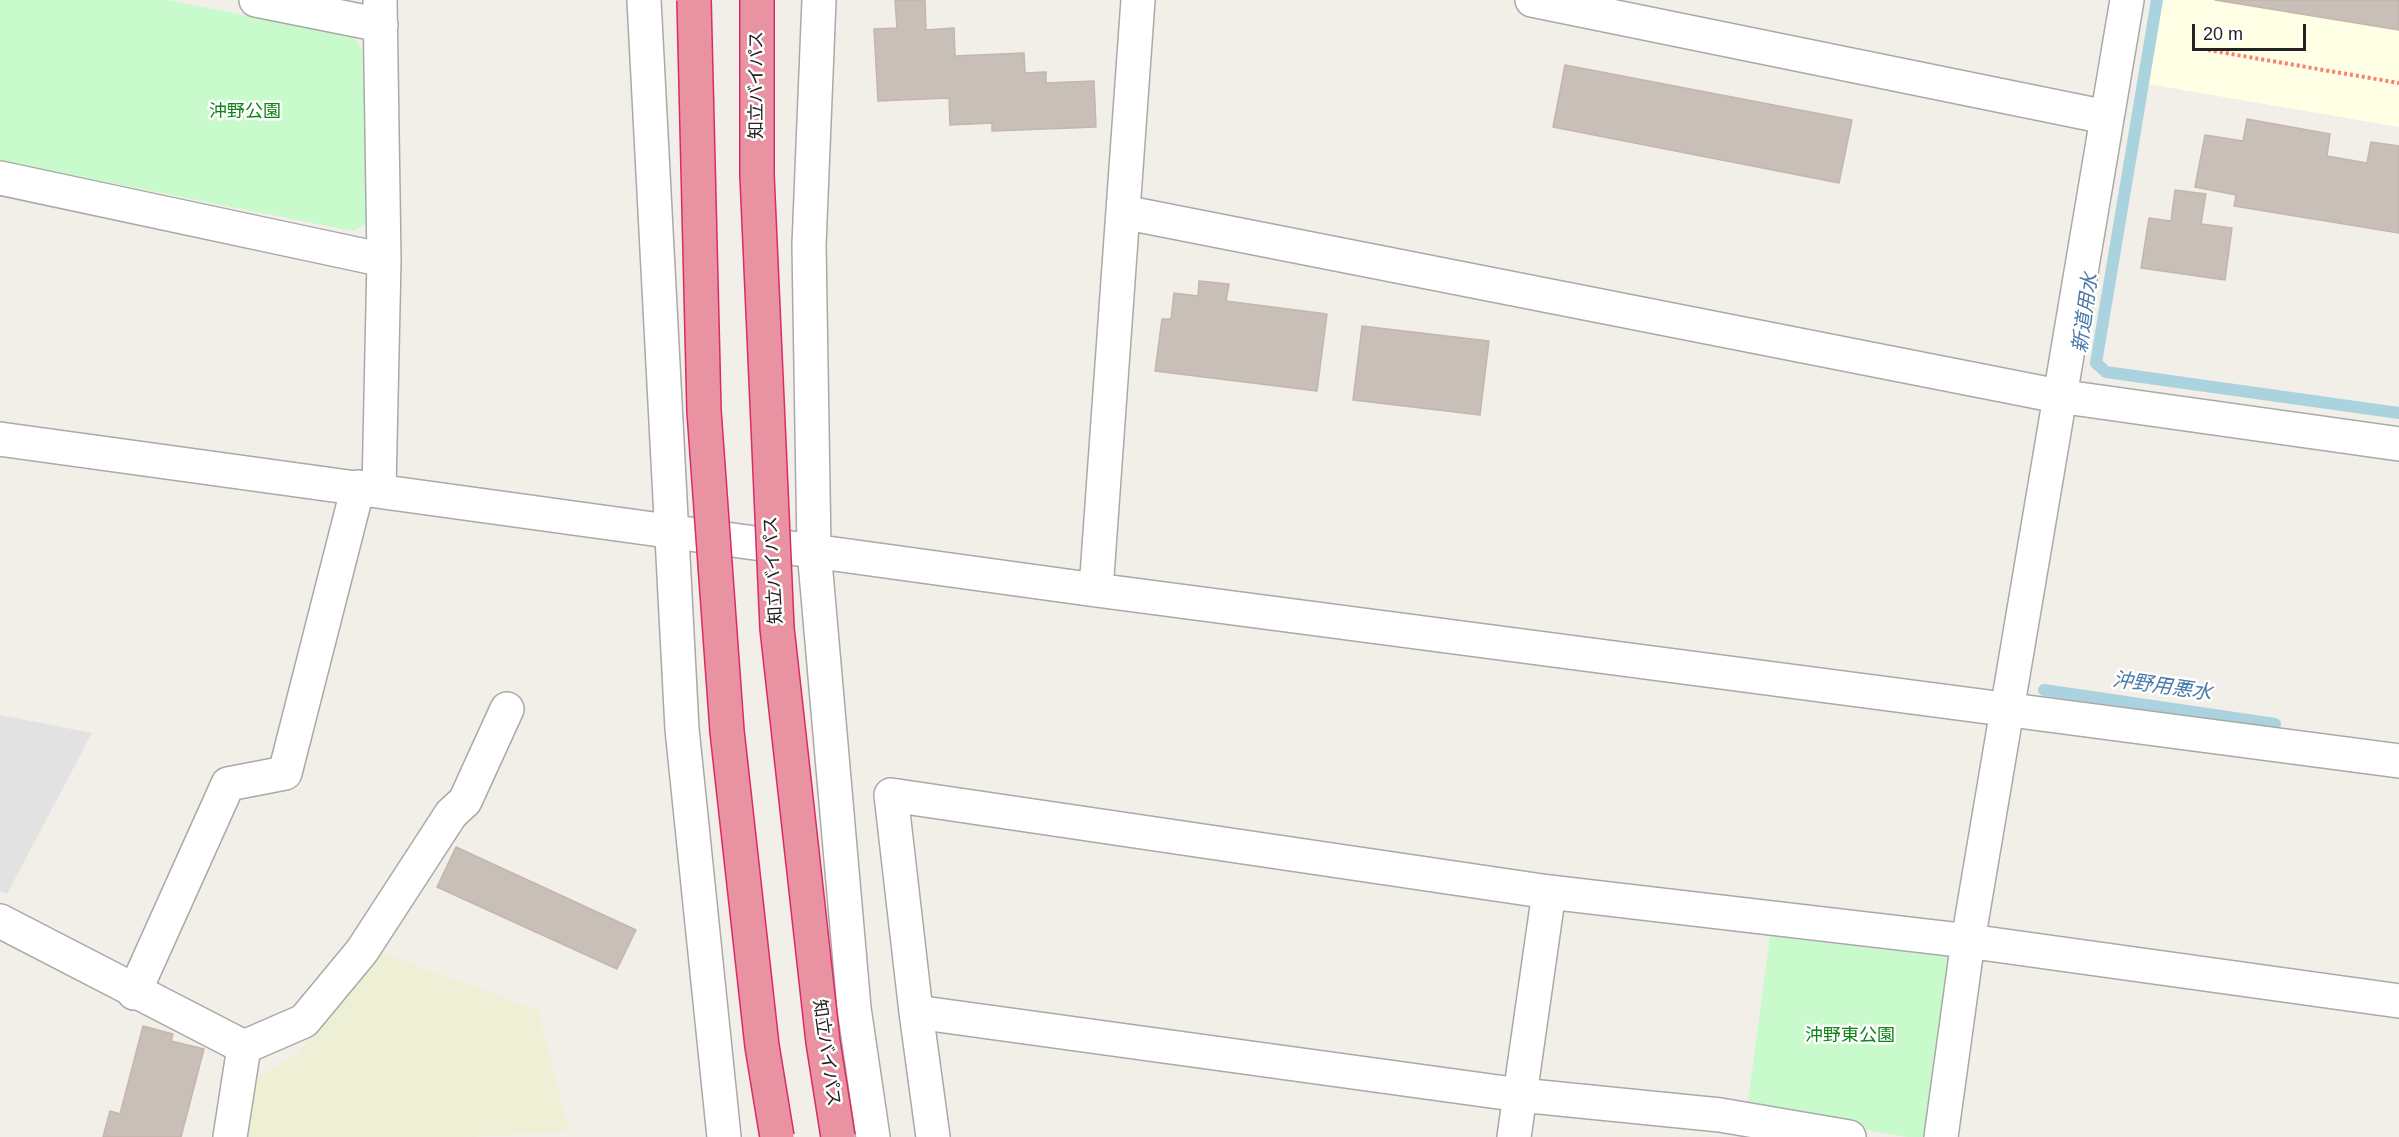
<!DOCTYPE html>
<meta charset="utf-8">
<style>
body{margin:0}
#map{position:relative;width:2399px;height:1137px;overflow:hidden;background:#f2efe9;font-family:Helvetica,sans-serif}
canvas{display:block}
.scale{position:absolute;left:2192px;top:24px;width:114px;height:27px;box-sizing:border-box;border:3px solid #222;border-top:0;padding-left:8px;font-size:18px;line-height:21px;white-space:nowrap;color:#222;-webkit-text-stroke:4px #fff;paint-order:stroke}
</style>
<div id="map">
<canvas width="2399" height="1137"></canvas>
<div class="scale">20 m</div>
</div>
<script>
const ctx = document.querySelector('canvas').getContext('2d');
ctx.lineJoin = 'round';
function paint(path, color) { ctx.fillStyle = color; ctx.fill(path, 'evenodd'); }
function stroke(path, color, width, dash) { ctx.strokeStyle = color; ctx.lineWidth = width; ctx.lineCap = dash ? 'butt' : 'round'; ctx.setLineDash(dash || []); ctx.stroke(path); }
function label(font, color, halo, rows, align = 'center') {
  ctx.font = font + ' Helvetica,"Noto Sans JP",sans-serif'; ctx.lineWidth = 5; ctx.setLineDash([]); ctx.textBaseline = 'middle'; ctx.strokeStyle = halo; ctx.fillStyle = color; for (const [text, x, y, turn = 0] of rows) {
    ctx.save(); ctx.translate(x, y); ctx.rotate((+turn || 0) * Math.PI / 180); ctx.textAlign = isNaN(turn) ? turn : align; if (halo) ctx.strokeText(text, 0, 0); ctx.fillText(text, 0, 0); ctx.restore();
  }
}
paint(new Path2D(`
 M2162 0H2399V127L2148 84Z`), '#ffffe5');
paint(new Path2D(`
 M379 952 538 1010 569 1131 474 1137H247L256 1078 297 1054Z`), '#eef0d5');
paint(new Path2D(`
 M0 0H167L353 36 366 55 369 222 353 231 0 161Z
 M1770 936 1957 958 1930 1137H1907L1747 1109Z`), '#c8facc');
paint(new Path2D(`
 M0 715 92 733 7 894 0 891Z`), '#e2e2e2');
stroke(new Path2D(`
 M2157 0 2096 363 2106 372 2399 413
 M2044 690 2275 724`), '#aad3df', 12);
const building = new Path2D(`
 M895 0H925L926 30 954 28 955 56 1024 53 1025 73 1046 72V83L1094 81 1096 127 992 131V123L950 125 949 98 878 101 874 29 897 28Z
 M2215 0H2399V30Z
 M1565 65 1852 120 1839 183 1553 127Z
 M2247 119 2330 134 2327 156 2367 163 2371 142 2399 146V233L2234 206 2236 195 2195 187 2205 135 2243 141Z
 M2175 190 2206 194 2201 224 2232 228 2225 280 2141 268 2149 218 2171 221Z
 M1199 281 1229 284 1226 301 1327 314 1317 391 1155 371 1162 319H1171L1174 293 1198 296Z
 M1362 326 1489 341 1480 415 1353 400Z
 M456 847 636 930 617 969 437 887Z
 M143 1026 173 1034 171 1041 204 1049 181 1137H103L110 1111 120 1114Z`);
paint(building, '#c7bfb8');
stroke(building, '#c4b6ab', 1.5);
const street = new Path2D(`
 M256 0 381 25
 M644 0 682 729 724 1137
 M819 0 809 245 814 550 854 1008 873 1137
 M1532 0 2106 117
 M0 178 384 260
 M1123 212 2058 396 2399 444
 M0 439 1096 590 2399 761
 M379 489 384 260 380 0
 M1096 590 1138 0
 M0 921 244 1047 230 1137
 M134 993 228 784 285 773 358 487
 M916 1012 891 795 1549 892
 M244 1047 304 1021 362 951 451 814 465 801 507 709
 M933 1137 916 1012 1520 1095 1720 1115 1849 1137
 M1514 1137 1549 892 1968 941 2399 1001
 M1941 1137 1968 941 2127 0`);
stroke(street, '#a9a9a9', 36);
stroke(new Path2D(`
 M2208 50 2399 83`), '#fa8072', 4, [3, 3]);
stroke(street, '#fff', 33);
const highwayBridge = new Path2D(`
 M694 0 704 411 727 731 762 1046 777 1137
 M757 0V175L777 628 823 1042 838 1137`);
stroke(highwayBridge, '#dc2a67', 36, []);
stroke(highwayBridge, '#e892a2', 33);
label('18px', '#222', '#fff', [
 ["知立バイパス",757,85,-90],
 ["知立バイパス",774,570,-93],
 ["知立バイパス",826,1053,82]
]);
label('18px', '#0c8416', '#fff', [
 ["沖野公園",245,112],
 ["沖野東公園",1850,1036]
]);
label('italic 20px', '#4a7aab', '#fff', [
 ["新道用水",2086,313,-82],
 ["沖野用悪水",2162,687,8]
]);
</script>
